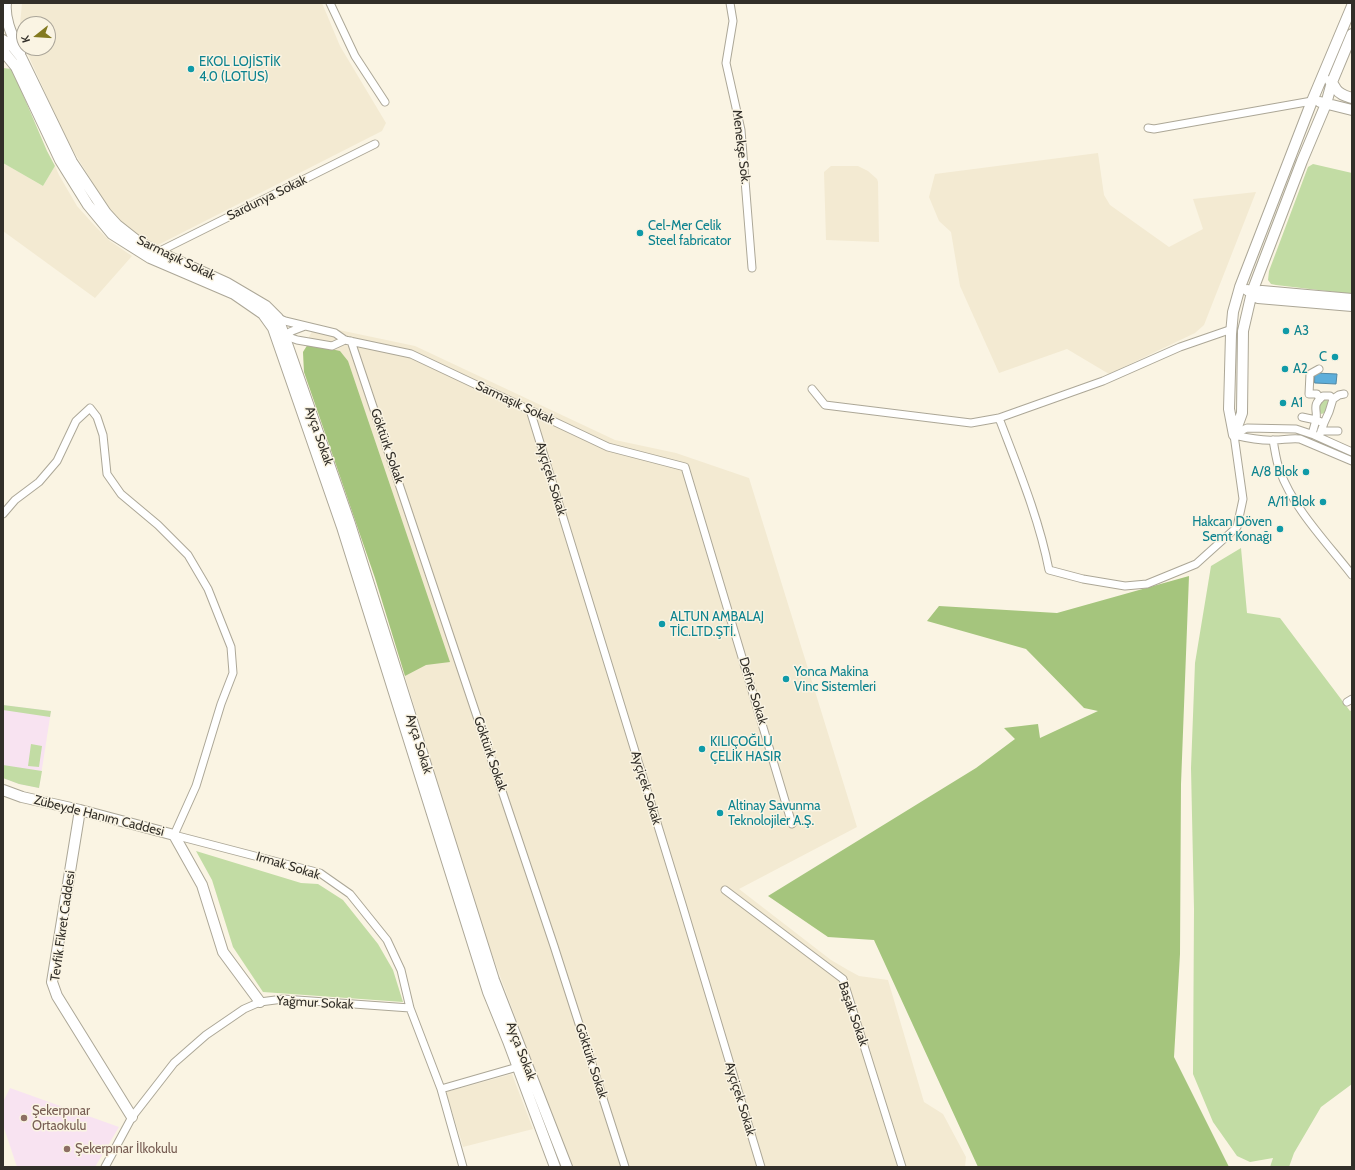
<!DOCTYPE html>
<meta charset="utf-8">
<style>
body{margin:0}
#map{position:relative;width:1355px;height:1170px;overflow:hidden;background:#faf4e3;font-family:Cabin,sans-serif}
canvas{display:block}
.frame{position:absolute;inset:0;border:4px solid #322f29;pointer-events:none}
.north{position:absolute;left:16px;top:16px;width:40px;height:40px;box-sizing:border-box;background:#faf4e3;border:1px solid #aaa599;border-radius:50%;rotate:253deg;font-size:11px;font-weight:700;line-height:16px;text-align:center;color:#322f29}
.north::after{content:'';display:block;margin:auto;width:14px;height:18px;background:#837a20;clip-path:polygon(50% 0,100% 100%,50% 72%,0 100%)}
</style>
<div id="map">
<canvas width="1355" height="1170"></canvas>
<div class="frame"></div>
<div class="north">K</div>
</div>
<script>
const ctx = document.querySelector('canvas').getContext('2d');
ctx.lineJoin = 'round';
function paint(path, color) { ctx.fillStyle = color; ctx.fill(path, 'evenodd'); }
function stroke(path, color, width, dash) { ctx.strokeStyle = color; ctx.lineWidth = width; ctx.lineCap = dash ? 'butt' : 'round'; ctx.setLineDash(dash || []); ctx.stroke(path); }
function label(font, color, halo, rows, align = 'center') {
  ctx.font = font + ' Cabin,sans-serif'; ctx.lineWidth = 3; ctx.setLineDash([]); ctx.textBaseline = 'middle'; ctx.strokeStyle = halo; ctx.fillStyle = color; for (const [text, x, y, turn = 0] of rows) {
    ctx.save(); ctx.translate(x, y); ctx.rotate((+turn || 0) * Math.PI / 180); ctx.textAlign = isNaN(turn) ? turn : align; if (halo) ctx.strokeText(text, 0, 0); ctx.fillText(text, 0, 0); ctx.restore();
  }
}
paint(new Path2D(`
 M22 3H322L340 46 386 123 382 131 152 248 118 220 99 193 66 139 25 48H48V24H24V46L19 36Z
 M1098 153 1104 195 1110 205 1169 247 1203 229 1193 199 1256 192 1204 325 1195 333 1109 374 1067 349 999 373 960 286 951 232 939 221 929 197 935 174Z
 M3 163 43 186 55 166 59 175 77 206 95 226 110 241 132 256 95 298 3 231Z
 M831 166H858L868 171 877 179 878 182 879 242 826 240 824 172Z
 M315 325 415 346 615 440 676 453 749 478 857 827 739 889 831 960 848 970 859 976 888 980 924 1102 943 1114 966 1157 965 1167H571L481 925 375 578 304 372 303 352 308 344 309 337Z
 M512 1074 533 1129 463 1147 446 1092Z`), '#f3ead2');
paint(new Path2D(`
 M3 705 51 711 39 788 19 784 3 778Z
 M10 1088 119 1127 95 1167H17L3 1125V1102Z`), '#f8e3f1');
paint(new Path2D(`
 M3 68 12 69 47 151 55 166 43 186 3 163Z
 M1313 164 1352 173V294L1276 285 1271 284 1268 280 1269 271 1308 167Z
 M1325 399 1329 401 1325 413 1321 414 1318 407 1323 400Z
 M1241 548 1247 613 1280 618 1350 711 1352 710V1084L1321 1107 1294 1153 1289 1167H1270L1273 1158 1250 1162 1237 1156 1213 1122 1193 1074 1194 909 1191 768 1195 663 1211 566Z
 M3 705 51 711 50 717 3 710Z
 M31 744 42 746 39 767 28 766Z
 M3 765 42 771 39 788 19 784 3 778Z
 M196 851 301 883 318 884 343 900 378 944 393 970 403 1002 263 992 233 947 212 880Z`), '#c2dca4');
paint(new Path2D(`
 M308 344 340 351 348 361 450 662 426 665 405 676 375 578 304 372 303 352Z
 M1189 576 1181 784 1180 954 1174 1057 1229 1167H978L874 940 828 937 768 896 976 768 1015 739 1004 728 1038 724 1040 738 1098 711 1084 708 1026 649 927 621 939 606 1057 613Z`), '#a5c57d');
const water = new Path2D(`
 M1315 373 1337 374 1336 384 1315 383Z`);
paint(water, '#5daeda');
stroke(water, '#5088a5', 1);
const street = new Path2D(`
 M330 3 355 56 385 102
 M730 3 733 21 726 63 741 130 752 268
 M1148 128 1154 129 1312 101
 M158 252 375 144
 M278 318 285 321 335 333 345 340 411 354 608 447 685 467 792 824
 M283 335 297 340 332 346 345 340
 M283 337 284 335 292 331 305 326
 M351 341 554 946 625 1167
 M1319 369 1310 374 1309 394H1317L1320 399
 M812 389 825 405 971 423 999 418 1103 381 1180 347 1232 329
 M1333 399 1339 395 1344 394
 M530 410 682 904 761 1167
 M1302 417 1316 420C1318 409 1311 406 1323 396H1330L1333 399 1329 412 1324 423
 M999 418C1018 468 1039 518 1049 570L1083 579 1125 586 1147 584 1196 564 1237 527 1243 499 1234 435
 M1321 431H1338
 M1234 434 1247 428 1296 429 1314 435 1352 452
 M1312 434 1316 420 1324 423 1319 437
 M1234 435C1247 438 1261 441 1275 440 1283 440 1291 438 1300 439L1352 461
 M1273 440C1275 450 1276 461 1280 471 1293 508 1328 544 1352 575
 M3 514 15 500 39 482 57 461 76 421 90 408 97 417 103 435 107 474 121 494 158 525 188 555 208 589 231 647 233 673 221 704 196 786 174 835 320 873 350 894 387 940 401 970 410 1008 441 1089 463 1167
 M1347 702 1352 699
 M725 890 843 979 902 1167
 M441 1089 521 1066
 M105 1167 132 1117 174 1063 206 1035 244 1009 260 1002 283 999 410 1008`);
const secondary = new Path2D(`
 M6 3C4 20 13 37 20 53
 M3 40 13 47 21 57 72 162 106 213 117 225 136 240 152 249 227 283 266 306 278 318 350 524 494 980 567 1167
 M3 51 16 67 60 160 88 205 112 234 150 258 234 294 263 314 273 328 342 527 488 992 508 1041 555 1167
 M1330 81C1333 83 1334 86 1336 89 1340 95 1346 96 1352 98
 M1320 102 1352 110
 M1247 290 1252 292 1258 298 1352 306
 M1252 292 1262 291 1352 299
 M1234 435 1229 409 1231 334 1233 312 1240 287 1312 101 1352 6
 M1234 435 1242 413 1243 331 1252 292 1302 161 1326 104 1332 82 1352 34
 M3 790 22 797 80 810 174 835 202 885 223 952 260 1002
 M80 810 52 982 57 996 132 1117`);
const primary = new Path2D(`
 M3 6 4 3`);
stroke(street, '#aca797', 9);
stroke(secondary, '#aca797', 12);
stroke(primary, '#aca797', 13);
stroke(street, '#fff', 7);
stroke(secondary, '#fff', 10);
stroke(primary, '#fff', 11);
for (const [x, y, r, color] of [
 [191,69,4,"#0f9aa8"],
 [640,233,4,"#0f9aa8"],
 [1286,331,4,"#0f9aa8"],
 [1335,357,4,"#0f9aa8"],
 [1285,369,4,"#0f9aa8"],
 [1283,403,4,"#0f9aa8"],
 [1306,472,4,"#0f9aa8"],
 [1323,502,4,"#0f9aa8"],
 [1280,529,4,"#0f9aa8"],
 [662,624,4,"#0f9aa8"],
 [786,679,4,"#0f9aa8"],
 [702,749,4,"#0f9aa8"],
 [720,813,4,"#0f9aa8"],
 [24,1118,4,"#8d6e63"],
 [67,1149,4,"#8d6e63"]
]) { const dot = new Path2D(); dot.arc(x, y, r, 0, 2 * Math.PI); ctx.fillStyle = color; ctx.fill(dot); stroke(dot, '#faf4e3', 1.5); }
label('13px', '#0d838f', '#faf4e3', [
 ["EKOL LOJİSTİK",199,62],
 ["4.0 (LOTUS)",199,77],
 ["Cel-Mer Celik",648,226],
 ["Steel fabricator",648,241],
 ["A3",1294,331],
 ["C",1327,357,"right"],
 ["A2",1293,369],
 ["A1",1291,403],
 ["A/8 Blok",1298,472,"right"],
 ["A/11 Blok",1315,502,"right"],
 ["Hakcan Döven",1272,522,"right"],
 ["Semt Konağı",1272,537,"right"],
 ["ALTUN AMBALAJ",670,617],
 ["TİC.LTD.ŞTİ.",670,632],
 ["Yonca Makina",794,672],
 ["Vinc Sistemleri",794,687],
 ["KILIÇOĞLU",710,742],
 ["ÇELİK HASIR",710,757],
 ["Altinay Savunma",728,806],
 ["Teknolojiler A.Ş.",728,821]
], 'left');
label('13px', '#322f29', '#faf4e3', [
 ["Menekşe Sok.",741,147,83],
 ["Sardunya Sokak",267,198,-26],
 ["Sarmaşık Sokak",176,258,26],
 ["Sarmaşık Sokak",515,403,25],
 ["Ayça Sokak",319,436,71],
 ["Göktürk Sokak",387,446,71],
 ["Ayçiçek Sokak",551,479,73],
 ["Defne Sokak",753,691,73],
 ["Ayça Sokak",419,744,73],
 ["Göktürk Sokak",490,754,71],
 ["Ayçiçek Sokak",646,788,73],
 ["Zübeyde Hanım Caddesi",99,816,14],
 ["Irmak Sokak",288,866,17],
 ["Tevfik Fikret Caddesi",63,926,-82],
 ["Yağmur Sokak",315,1003,3],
 ["Başak Sokak",853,1014,71],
 ["Ayça Sokak",521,1051,69],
 ["Göktürk Sokak",591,1061,72],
 ["Ayçiçek Sokak",740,1099,73]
]);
label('13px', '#785e54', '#faf4e3', [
 ["Şekerpınar",32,1111],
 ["Ortaokulu",32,1126],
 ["Şekerpınar İlkokulu",75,1149]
], 'left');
</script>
